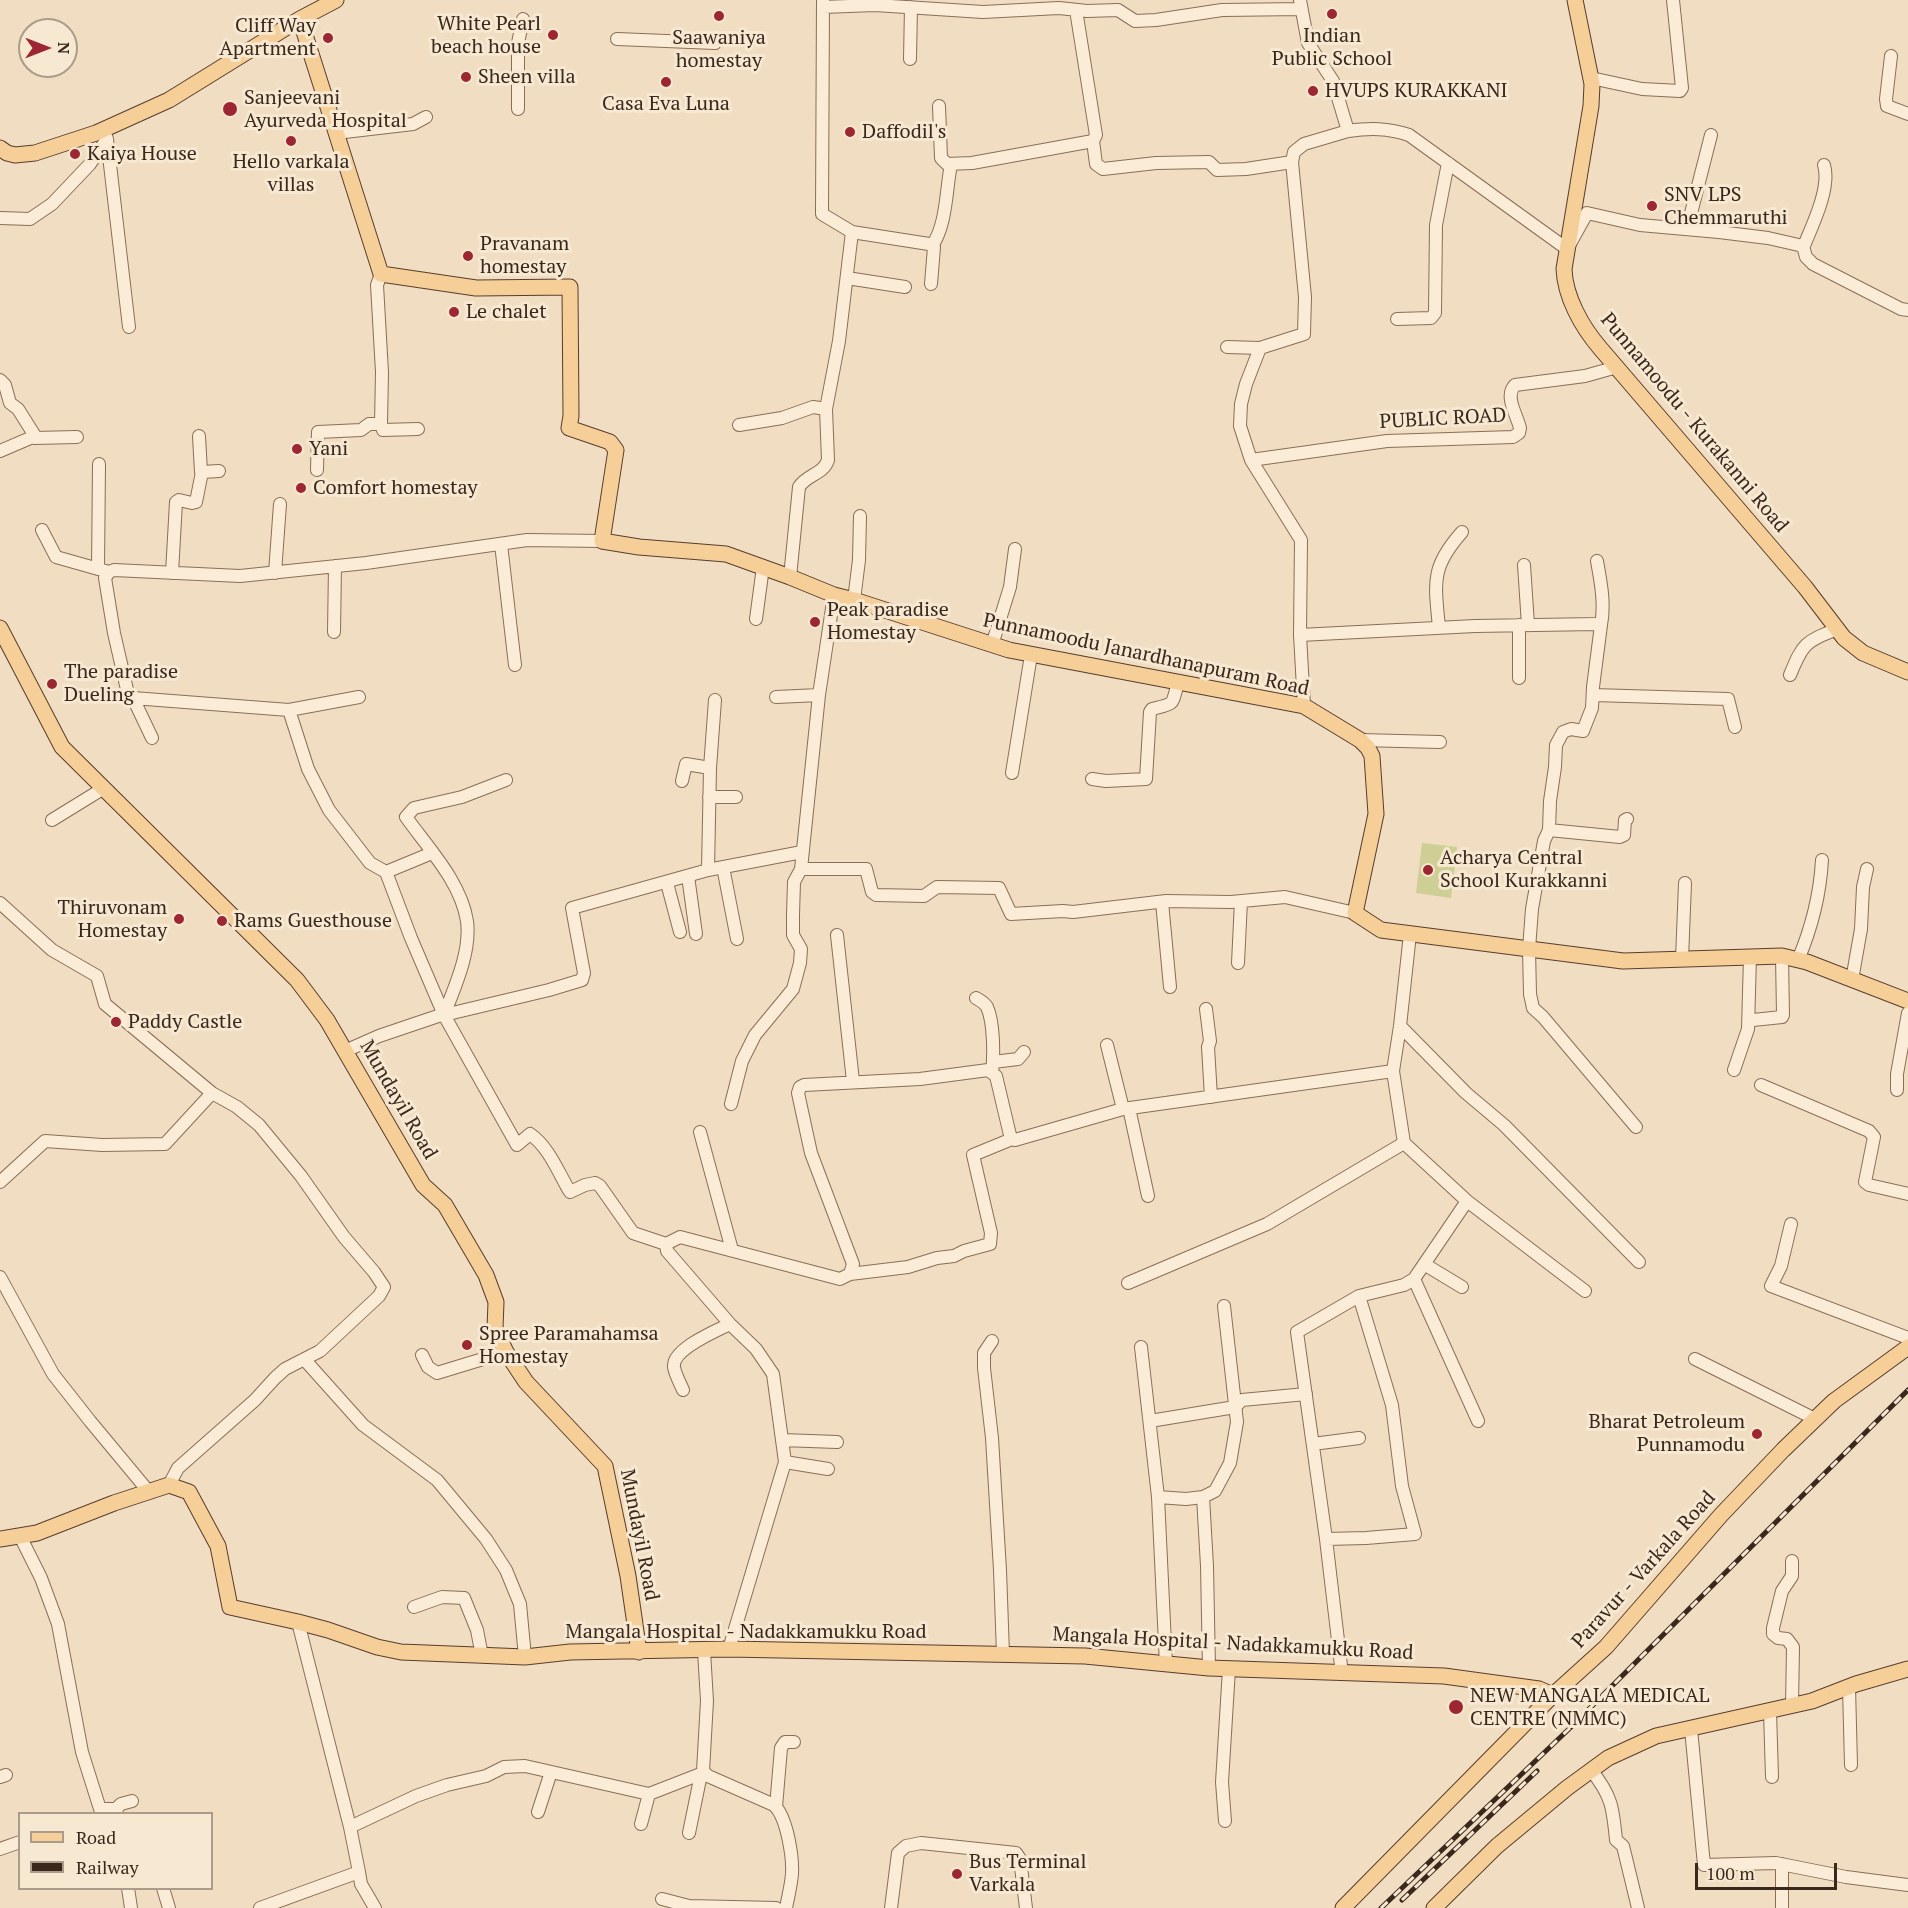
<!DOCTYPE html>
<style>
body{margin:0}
#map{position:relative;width:1908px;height:1908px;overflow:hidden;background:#f0ddc2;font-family:"PT Serif",serif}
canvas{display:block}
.legend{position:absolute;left:18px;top:1812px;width:195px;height:78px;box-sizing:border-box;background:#f7e8d2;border:2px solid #ab9b8a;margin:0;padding:8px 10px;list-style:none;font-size:18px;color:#3a281d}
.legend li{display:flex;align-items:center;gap:12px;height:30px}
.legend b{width:30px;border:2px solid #ab9b8a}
.north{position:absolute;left:18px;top:18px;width:60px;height:60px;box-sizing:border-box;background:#f7e8d2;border:2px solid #ab9b8a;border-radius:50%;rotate:90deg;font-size:16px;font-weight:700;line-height:24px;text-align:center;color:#3a281d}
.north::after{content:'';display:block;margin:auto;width:21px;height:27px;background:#9d2633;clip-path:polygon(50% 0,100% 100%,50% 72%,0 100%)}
.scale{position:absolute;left:1695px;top:1863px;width:142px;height:27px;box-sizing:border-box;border:3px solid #3a281d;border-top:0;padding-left:8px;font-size:18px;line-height:21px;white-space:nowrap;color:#3a281d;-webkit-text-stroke:4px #f7e8d2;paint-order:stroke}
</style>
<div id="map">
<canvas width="1908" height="1908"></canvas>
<ul class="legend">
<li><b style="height:8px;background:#f5ce98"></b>Road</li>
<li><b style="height:8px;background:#3a281d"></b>Railway</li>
</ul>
<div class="north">N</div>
<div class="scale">100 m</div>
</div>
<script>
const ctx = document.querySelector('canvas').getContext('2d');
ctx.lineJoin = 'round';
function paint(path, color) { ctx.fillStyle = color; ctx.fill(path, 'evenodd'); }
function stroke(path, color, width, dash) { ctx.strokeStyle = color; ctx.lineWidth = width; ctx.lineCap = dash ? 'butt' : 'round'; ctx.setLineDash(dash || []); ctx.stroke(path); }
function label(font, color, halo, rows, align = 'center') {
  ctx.font = font + ' "PT Serif",serif'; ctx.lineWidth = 6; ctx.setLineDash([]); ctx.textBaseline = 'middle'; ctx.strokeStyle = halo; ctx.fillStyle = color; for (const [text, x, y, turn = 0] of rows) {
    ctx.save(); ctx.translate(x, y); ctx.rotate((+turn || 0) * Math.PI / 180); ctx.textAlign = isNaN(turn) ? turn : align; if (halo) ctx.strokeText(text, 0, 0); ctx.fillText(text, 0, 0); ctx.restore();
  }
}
paint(new Path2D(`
 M1422 843 1457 847 1451 898 1416 893Z`), '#cecf95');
const minor = new Path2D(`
 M1300 0 1308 43 1333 81 1348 131C1370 128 1388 128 1409 135L1567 249 1587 213 1640 225 1719 232 1768 238 1803 246 1806 257 1813 264 1901 309 1908 310
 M823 7 875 5 983 12 1059 8 1087 11 1118 10 1135 21 1156 20 1222 10 1301 9
 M617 39 715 43
 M1891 56 1886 99 1887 106 1908 114
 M910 59 911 7
 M1591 78 1642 89 1680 91 1682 88 1673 0
 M939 106 941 158 947 164 972 163 1093 141 1096 135 1076 10
 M518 109V43L523 19
 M103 129 107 139 129 327
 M336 133 413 124 426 117
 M1093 141 1096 164 1103 169 1156 163 1209 162 1217 170 1246 169 1292 162
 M0 218 30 219 52 204 90 164 107 139
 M1687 229 1711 135
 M852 232 929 244 934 247 931 284
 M932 246C947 224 946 189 951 164
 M1803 248C1812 226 1831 188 1824 165
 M381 274 377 285 382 372 381 424 383 430 418 429
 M847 278 905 287
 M1397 319 1431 318 1435 313 1436 225 1448 163
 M1227 347 1260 348
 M0 380 5 385 10 403 18 409 35 436 0 451
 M739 425 782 418 813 407 826 409
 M199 436 201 472
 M34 438 77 437
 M1251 460 1387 441 1513 437 1519 433 1520 428C1517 415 1504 396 1515 385L1585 376 1617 367
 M317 470 318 432 361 430 369 424H381
 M42 530 56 557 109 572 114 570 240 576 366 563 527 540 602 541
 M501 544 515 665
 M1597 561C1601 583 1605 604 1601 625
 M1524 565 1528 625
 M98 569 99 464
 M109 572 105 578 114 633 128 694 133 698 289 710 308 769 329 810 370 863 386 872 411 938 444 1015 517 1145 530 1134C549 1147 558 1172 570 1192L585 1185 595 1183 600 1186 633 1233 666 1244 667 1251 730 1324 756 1349 773 1374 785 1462 729 1649
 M172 573 176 502 179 500 192 503 196 502 202 472 219 471
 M275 573 280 504
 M790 577 799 487C807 474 823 475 828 460L826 409 839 341 852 232 822 214 823 0
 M854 600 859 560 860 516
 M756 619 763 567
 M1519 625V678
 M1439 628C1435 583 1430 568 1462 532
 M334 632 335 566
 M1300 635 1475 626 1596 624 1601 625 1593 687 1592 708 1583 731 1571 729 1563 732 1556 745 1555 767 1550 801 1549 830 1544 841 1532 909 1529 949 1530 994 1533 1008 1543 1017 1636 1127
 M992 645 1010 587 1015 549
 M1790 675C1803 643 1805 642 1837 629
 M1593 695 1728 699 1735 727
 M776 697 819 695
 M133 698 152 738
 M1304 706 1300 635 1301 540 1251 460 1240 426 1241 404 1246 384 1260 348 1304 334 1305 297 1292 162 1294 152 1304 144 1348 131
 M289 710 359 697
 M1360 740 1440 742
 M1012 773 1031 655
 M1092 779 1106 781 1146 779 1150 712 1152 709C1176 703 1171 706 1178 683
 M682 781 686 764 710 768
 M709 797H736
 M52 820 104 788
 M1549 830 1620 837 1624 835 1625 820 1627 819
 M723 867 737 939
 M801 869H866L872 892 876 895 924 896 937 887 999 888 1011 914 1063 911 1073 912 1166 901 1231 902 1285 897 1355 913
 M708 870 710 768 715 700
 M386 872 432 853
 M688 876 696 934
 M667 883 680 932
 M1162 902 1170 987
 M0 903 52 950 97 976 105 1004 212 1093 237 1107 259 1125 301 1176 344 1237 374 1272 384 1287 379 1296 320 1351 285 1369 275 1378 255 1400 178 1468 169 1485
 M837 935 853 1081
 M1682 959 1685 883
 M1798 960C1812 927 1820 896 1822 860
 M1238 963 1241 901
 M1852 980 1861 929 1863 887 1867 869
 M976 998C981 1001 985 1003 987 1007 994 1022 994 1056 992 1072
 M1206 1009 1210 1041 1208 1047 1211 1097
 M444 1015 549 990 582 980 584 973 572 908 708 870 802 852
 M444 1015C455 986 471 952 467 921 461 882 428 848 406 817L414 808 462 797 506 780
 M1753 1020 1782 1017 1783 1015 1782 956
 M1400 1026 1466 1093 1504 1125 1639 1262
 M1107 1045 1123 1109
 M345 1051 379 1036 444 1014
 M993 1062 1018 1059 1024 1052
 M1734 1070 1748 1029 1750 956
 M1761 1085 1869 1131 1874 1137 1865 1182 1869 1185 1908 1194
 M1897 1090V1074L1908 1013
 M731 1104 742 1061 755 1035 793 989 800 963 801 949 793 935V915L794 882 801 869 819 695 834 595
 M1129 1108 1148 1196
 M700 1132 732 1250
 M0 1182 45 1141 102 1145 165 1144 212 1093
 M1467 1201 1585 1291
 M1791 1224 1781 1266 1771 1286 1908 1338
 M666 1244 680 1237 840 1279 850 1274 853 1264 811 1153 798 1093 800 1087 804 1085 920 1079 988 1070 996 1076 1010 1135 1012 1139 1015 1140 1123 1109 1393 1071
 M1424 1264 1462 1287
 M850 1274 908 1267 937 1258 954 1256 964 1251 990 1244 991 1233 973 1155 1012 1139
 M0 1277 53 1374 90 1421 149 1492
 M1414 1279 1478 1421
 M1128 1283 1267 1224 1404 1143
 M992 1341 984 1353V1368L992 1438 1000 1570 1003 1654
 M1141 1347 1158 1497 1186 1499 1203 1497 1207 1566 1209 1668
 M422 1355 428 1367 437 1373 506 1352
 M304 1359 363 1425 437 1480 486 1539 506 1570 520 1604 525 1657
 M1695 1359 1815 1419
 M683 1390C680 1383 675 1374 674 1367 672 1349 716 1331 730 1324
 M1150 1421 1235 1407 1242 1400 1306 1394
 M782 1440 837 1442
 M1313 1444 1359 1438
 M785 1462 828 1469
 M1158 1497 1166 1665
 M1203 1497 1215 1491 1230 1463 1237 1422 1224 1306
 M20 1536 41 1578 58 1624 82 1752 100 1809H116
 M1326 1539 1366 1538 1415 1534 1402 1486 1392 1405 1359 1296
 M1792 1561V1576L1782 1591 1773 1628V1634L1778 1638 1787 1639 1793 1647 1792 1706
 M414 1607 442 1597 464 1598 477 1630 482 1656
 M704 1651 707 1701 703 1771 708 1776 774 1805C787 1817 793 1857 792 1874 791 1886 788 1897 786 1908
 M1342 1674 1326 1539 1297 1332 1359 1296 1404 1285 1414 1279 1467 1201 1404 1143 1393 1071 1400 1026 1410 934
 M1849 1687 1851 1765
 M1770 1711 1772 1777
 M1691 1729 1704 1865 1776 1863 1846 1877 1908 1885
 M1591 1770C1612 1796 1613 1808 1616 1840L1623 1846 1638 1908
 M0 1777 6 1775
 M776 1807 781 1748 785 1742H794
 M538 1812 551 1772
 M117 1814 116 1809 121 1804 132 1801
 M1225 1821 1222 1782 1229 1669
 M641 1824 649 1794
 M350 1827 416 1796 447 1785 486 1776 504 1767 525 1766 649 1794 703 1773
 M689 1833 700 1779 703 1773
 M0 1849 20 1842
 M1782 1864V1908
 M359 1872 361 1884 375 1908
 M128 1888 131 1908
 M163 1888 169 1908
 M662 1899 689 1906 776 1908
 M260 1908 359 1872 350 1827 298 1622
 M891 1908 898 1853 906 1846 921 1843 1016 1853 1020 1859 1026 1908`);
const major = new Path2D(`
 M1575 0 1592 84 1591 106 1564 269C1565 297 1582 327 1600 348L1805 587 1844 638 1863 653 1908 672
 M300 19 381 274 476 288 570 287 571 416 569 428 610 442 616 450 602 541 639 547 726 554 790 577 834 595 854 600 1009 650 1304 706 1360 740 1368 748 1372 756 1376 814 1355 913 1381 930 1623 961 1782 956 1807 962 1908 1001
 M0 148 7 153 15 155 35 153 96 133 169 100 300 19 336 0
 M0 628 62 747 297 980 327 1020 423 1185 445 1205 486 1275 496 1302 495 1328 506 1352 526 1382 605 1466 628 1576 639 1652
 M0 1539 37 1533 114 1503 169 1485 189 1492 218 1546 230 1607 298 1622 328 1630 377 1647 401 1652 525 1657 570 1652 729 1649 1085 1656 1209 1668 1444 1676 1539 1689 1553 1695
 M1343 1908 1553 1695 1606 1647 1721 1515 1783 1450 1834 1401 1908 1347
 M1434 1908 1497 1846 1567 1788 1608 1758 1656 1736 1812 1701 1856 1684 1908 1669`);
stroke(minor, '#8b6e58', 14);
stroke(major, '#583d2d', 17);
stroke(minor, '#faecd6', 12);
stroke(major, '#f5ce98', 15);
const rail = new Path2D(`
 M1402 1900 1537 1771
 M1381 1908 1570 1728 1908 1390`);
stroke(rail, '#3a281d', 5);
stroke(rail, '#f7e8d2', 3, [9]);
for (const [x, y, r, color] of [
 [1332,14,6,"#9d2633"],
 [719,16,6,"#9d2633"],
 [553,35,6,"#9d2633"],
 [328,38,6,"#9d2633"],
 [466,77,6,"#9d2633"],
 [666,82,6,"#9d2633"],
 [1313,91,6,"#9d2633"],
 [230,109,8,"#9d2633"],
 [850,132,6,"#9d2633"],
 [291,141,6,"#9d2633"],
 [75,154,6,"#9d2633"],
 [1652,206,6,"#9d2633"],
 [468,256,6,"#9d2633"],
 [454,312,6,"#9d2633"],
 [297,449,6,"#9d2633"],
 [301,488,6,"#9d2633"],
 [815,622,6,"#9d2633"],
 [52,684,6,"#9d2633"],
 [1428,870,6,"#9d2633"],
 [179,919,6,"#9d2633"],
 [222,921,6,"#9d2633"],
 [116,1022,6,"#9d2633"],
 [467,1345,6,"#9d2633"],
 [1757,1434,6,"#9d2633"],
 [1456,1707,8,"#9d2633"],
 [957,1874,6,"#9d2633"]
]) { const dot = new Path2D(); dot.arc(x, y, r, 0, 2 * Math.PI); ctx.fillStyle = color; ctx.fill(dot); stroke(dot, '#f7e8d2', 2); }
label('20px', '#3a281d', '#f7e8d2', [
 ["White Pearl",541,24,"right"],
 ["beach house",541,47,"right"],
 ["Cliff Way",316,26,"right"],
 ["Apartment",316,49,"right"],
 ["Indian",1332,36,"center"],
 ["Public School",1332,59,"center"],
 ["Saawaniya",719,38,"center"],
 ["homestay",719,61,"center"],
 ["Sheen villa",478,77],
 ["HVUPS KURAKKANI",1325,91],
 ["Sanjeevani",244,98],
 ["Ayurveda Hospital",244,121],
 ["Casa Eva Luna",666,104,"center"],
 ["Daffodil's",862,132],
 ["Kaiya House",87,154],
 ["Hello varkala",291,162,"center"],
 ["villas",291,185,"center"],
 ["SNV LPS",1664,195],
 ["Chemmaruthi",1664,218],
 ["Pravanam",480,244],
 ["homestay",480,267],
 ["Le chalet",466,312],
 ["Yani",309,449],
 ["Comfort homestay",313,488],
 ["Peak paradise",827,610],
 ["Homestay",827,633],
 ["The paradise",64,672],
 ["Dueling",64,695],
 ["Acharya Central",1440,858],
 ["School Kurakkanni",1440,881],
 ["Thiruvonam",167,908,"right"],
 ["Homestay",167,931,"right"],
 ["Rams Guesthouse",234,921],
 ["Paddy Castle",128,1022],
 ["Spree Paramahamsa",479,1334],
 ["Homestay",479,1357],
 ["Bharat Petroleum",1745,1422,"right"],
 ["Punnamodu",1745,1445,"right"],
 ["NEW MANGALA MEDICAL",1470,1696],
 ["CENTRE (NMMC)",1470,1719],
 ["Bus Terminal",969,1862],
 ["Varkala",969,1885]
], 'left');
label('20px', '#3a281d', '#f7e8d2', [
 ["PUBLIC ROAD",1443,419,-3],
 ["Punnamoodu - Kurakanni Road",1694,423,50],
 ["Punnamoodu Janardhanapuram Road",1146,655,12],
 ["Mundayil Road",398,1100,60],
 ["Mundayil Road",639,1535,79],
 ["Paravur - Varkala Road",1644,1570,-48],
 ["Mangala Hospital - Nadakkamukku Road",746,1632],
 ["Mangala Hospital - Nadakkamukku Road",1233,1644,3]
]);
</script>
